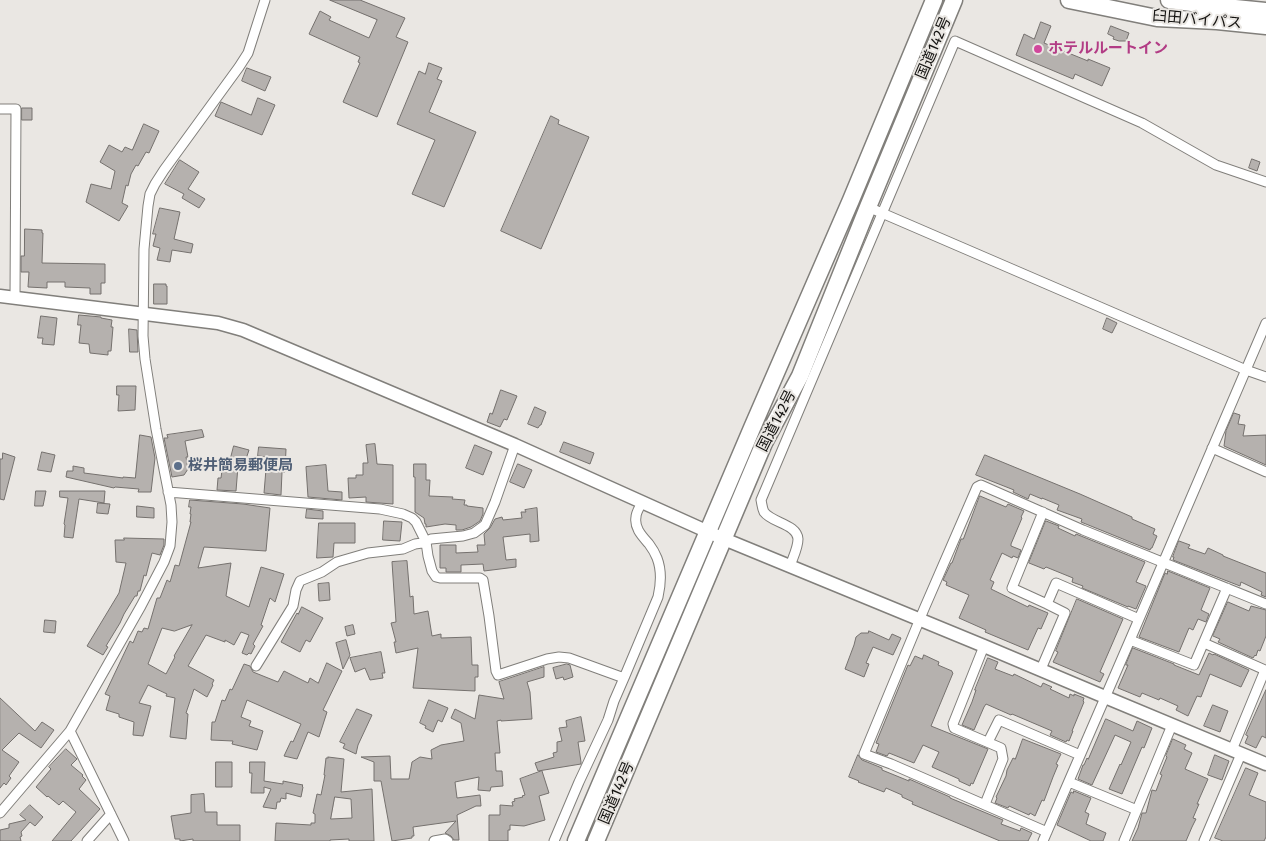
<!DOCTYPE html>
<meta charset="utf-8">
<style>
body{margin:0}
canvas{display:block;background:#eae7e3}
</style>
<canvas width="1266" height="841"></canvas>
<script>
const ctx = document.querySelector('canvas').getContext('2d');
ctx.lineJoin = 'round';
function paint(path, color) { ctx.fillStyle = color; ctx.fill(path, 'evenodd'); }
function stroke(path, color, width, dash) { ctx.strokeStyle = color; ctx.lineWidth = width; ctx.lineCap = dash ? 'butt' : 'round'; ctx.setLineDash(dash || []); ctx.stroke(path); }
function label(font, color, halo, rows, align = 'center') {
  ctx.font = font + ' "Fira Sans","Noto Sans JP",sans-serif'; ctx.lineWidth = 4; ctx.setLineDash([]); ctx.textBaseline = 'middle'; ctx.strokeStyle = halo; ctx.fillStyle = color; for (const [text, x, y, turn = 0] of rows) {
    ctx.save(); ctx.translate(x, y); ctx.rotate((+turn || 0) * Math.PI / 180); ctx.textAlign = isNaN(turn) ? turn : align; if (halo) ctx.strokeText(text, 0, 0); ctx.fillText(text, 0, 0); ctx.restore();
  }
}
const building = new Path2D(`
 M330 0H360L405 18 396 37 408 42 377 117 343 102 360 63 358 62 360 57 309 34 320 11 331 17 329 20 369 38 377 20Z
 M1041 22 1051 26 1044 43 1088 61V59L1110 68 1102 86 1075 74 1073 79 1016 55 1024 34 1034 39Z
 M1111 26 1129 33 1126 41H1119L1113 39 1114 37 1108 34Z
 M429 63 442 68 437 79 442 81 429 112 476 132 444 207 412 194 435 140 397 124 419 71 425 74Z
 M247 68 271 77 265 91 242 81Z
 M258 98 275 105 262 135 215 116 221 102 251 115Z
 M22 108H32V120H22Z
 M551 116 559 120 558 124 589 137 541 249 501 231Z
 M144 124 159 131 149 153 146 152 138 166 136 165 131 174 128 186 126 185 122 203 128 206 119 221 86 202 91 184 111 189 115 171 100 162 109 145 122 152 125 147 132 150Z
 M1252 159 1260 162 1257 171 1249 168Z
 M180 160 199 172 188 189 205 199 199 208 182 198 184 194 165 184Z
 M160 208 180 212 174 239 193 244 191 253 172 250 170 262 157 260 160 248 153 246 156 234H153Z
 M25 229 42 230V233H43L42 263 105 264V283H101V294H90V288L65 287V282H47V288L28 287 29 272H21V256H24Z
 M154 284H166V286H167V304H154Z
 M79 315 101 317V318L112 320 111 327H113L111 351H108V355L90 353 89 344 79 343 81 325H78Z
 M41 316 57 318 54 345 42 344 43 338H38Z
 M1107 318 1117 323 1112 333 1103 329Z
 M129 329 137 330 138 352H130Z
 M117 386H136L135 410 118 411 119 395H117Z
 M501 390 517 396 507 420 504 419 500 427 487 422 490 413 492 414Z
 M535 407 546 412 541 425H540L538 428 528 424Z
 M1234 413 1240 415 1238 424 1245 425 1243 436 1266 435V465L1224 446 1226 431Z
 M202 430 204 437 185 441 188 457H186L188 469 184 475 172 477 164 438H168L167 435Z
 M140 435 151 437 155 458 151 492H138L139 489 115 487 114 488 66 477 67 471H73V466L84 468V473L123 478V477L135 478Z
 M564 442 594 453 590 464 560 452Z
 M375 444 377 464 393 465V504L366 502V497L349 498 348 478H356V475H363V463H368L366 445Z
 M475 445 492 452 483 475 466 468Z
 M234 446 249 450 243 468 238 466 236 491 217 490 218 478H221L222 470H227Z
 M259 447 286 449 285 472H282L281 495 264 493 267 457 258 456Z
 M42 452 55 455 51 472 38 470Z
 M3 453 15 457 4 500 0 499V459H2Z
 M985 455 1080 494 1132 517V519L1155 529 1153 534 1157 536 1152 548H1151L1150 550 1081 522 1082 519 1057 510 1059 505 1042 498V499L1030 494 1028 499 1013 492 1014 490 976 475Z
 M414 464H426V480H430L429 496 453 497 452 499 465 500 464 505H467V506L483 508V514L480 521 471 527 462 530H456V525L445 524 426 527V524H425L424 518 415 512V477H414Z
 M518 464 532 470 524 488 510 482Z
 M326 465 328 491 342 492V500L308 497 306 467Z
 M36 491H46L43 506H35Z
 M60 491H105L104 503 79 499 73 538 64 537 65 525 64 524 68 498 60 497Z
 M980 496 1006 507 1008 504 1024 511 1021 517 1022 518 1011 544V546L1021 550 1018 558 1013 556 1012 558 1002 553 990 580 994 582 991 589 1028 607 1029 605 1048 613 1041 629 1038 628 1028 650 985 632 986 630 959 618 969 595 946 585 947 582 943 580 951 563H952L961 539H963Z
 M190 500 243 504 270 508 266 551 204 547 198 568 231 563 226 596 249 607 261 567 284 574 275 602 270 598 261 625 263 626 253 644 255 646 251 654 249 653 247 655 242 653 249 635 241 632 234 645 225 640V642L206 635 188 666 214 680 212 684 213 685 207 697 194 689 186 713 188 714 186 739 170 737 175 698 166 696 167 694 148 685 139 703 151 706 143 736 133 735 134 722 119 717V714L106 710 110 696 105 694 130 641 133 643 138 631 142 632 144 628 148 629 157 598H160L167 580 170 582 175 565 179 566 191 522H190L191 514H190L191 507H189ZM192 625 174 656 175 657 166 674 148 664 162 628 174 631Z
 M98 503 110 504 108 514 97 513Z
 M137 506 154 508V518L137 517Z
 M537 508 539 541 530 542V534L503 537 506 560 516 559V567L484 571 483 564 461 565V572H446V568H440V545H456V553L478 552 477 545H485L484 534 490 528 495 519 502 517 503 520 522 518 521 512H526L525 510Z
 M307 509 323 511V519L306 518Z
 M384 521 402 522 400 541 383 540Z
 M1046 521 1059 526 1058 528 1075 536 1076 534 1145 562 1136 582 1146 586 1136 609 1128 606V607L1082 588 1083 586 1072 582 1073 578 1046 567 1044 569 1029 563Z
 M319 523H355V543H334L333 557 317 558Z
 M124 538 164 539V545L160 555 152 553 146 576 144 575 140 591H138L137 596H135L124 614 120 623 106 646 108 647 103 655 87 646 119 593 126 563 116 562 115 540H124Z
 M1179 541 1190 545 1188 548 1205 554 1208 548 1223 555V556L1266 573V597L1261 595 1262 592 1241 582 1240 586 1173 560 1174 557H1173Z
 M407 561 410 597 413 596 414 614 428 611 432 636 441 634V638L471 637 472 665H478V677H475V691L413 688 418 648 396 653 394 642H396L391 623 396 622 392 562Z
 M1168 571 1210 588 1201 610 1209 614 1206 622 1198 619 1193 630 1189 628 1179 652 1139 637 1165 573 1167 574Z
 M329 583 330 600 319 601 318 584Z
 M1077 599 1123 619 1100 672 1104 674 1100 682 1053 662 1058 652 1056 651Z
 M1228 602 1249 611 1251 606 1266 610V636L1260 651 1258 650 1256 656 1255 655 1253 658 1218 642 1220 639 1213 636Z
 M302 607 323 618 310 642 306 640 300 652 281 642 297 613 298 614Z
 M45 620 56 621 55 633 44 632Z
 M353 625 355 634 347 636 345 627Z
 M869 631 889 640 892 634 901 638 893 655 873 647 866 663 869 664 864 677 845 669 854 645 856 637 861 633H868Z
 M346 640 350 655 343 669 336 643Z
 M1133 648 1174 664V665L1199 675 1209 653 1213 655 1214 654 1249 670 1241 687 1210 674 1201 697 1197 696 1188 716 1176 710 1178 706 1160 698 1159 700 1142 693 1140 697 1118 688 1128 665H1126Z
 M381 652 385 673H382L383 678 370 680 365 668 355 672 350 658Z
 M924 655 939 662 938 665 952 671V672L953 673 931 726 988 749 973 784 971 783 970 786 959 781V779L932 767 939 752 923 745 914 763 889 753 887 756 876 752 879 744 876 743 908 665 910 666 915 656 922 659Z
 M988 658 998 662 995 669 1013 676 1014 674 1041 687 1043 683 1052 687 1050 689 1069 698 1070 694 1074 696V694L1084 698 1083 701 1084 702 1072 731H1073L1069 741 1067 740 1066 742 1050 735 1052 731 1012 714 1011 715 986 704 984 707 974 730 962 725 972 702 976 690H975Z
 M327 663 342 671 323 710 327 712 319 737 308 732 297 759 284 756 291 741 293 742 301 724 247 700 241 717 251 721 249 726 263 731 257 750 232 744 233 741 211 740 212 722H215L222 700 225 701 230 689 232 690 244 664 250 666 253 672 278 682 284 671 308 683 310 678 318 683Z
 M567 664 570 665 573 677 564 680 563 677 556 679 553 668Z
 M544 667V677L527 682 530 692 532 719 501 721V720L497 721 500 753H495L496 771H502L503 786 491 787 490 791 478 790 479 777 455 782 457 798 480 795 481 806H476L457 815 459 840H454L451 836 445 833 456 821 413 827 414 836H412V838L392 841 381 781H374V762L361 757 390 756 391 779H409L412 762 420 757 432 759 431 750 441 745 464 741 461 723 451 718 455 709 475 719 479 695 504 699 499 682Z
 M1266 690V738L1262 736 1256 748 1245 743 1248 736 1246 735Z
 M0 698 35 731 42 722 54 730 41 748 19 733 2 750 19 762 9 776 11 778 6 785 4 783 0 788Z
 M429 700 448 708 442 722 438 720 433 732 425 728 426 726 420 723Z
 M1213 705 1228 711 1220 732 1204 726Z
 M357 709 372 715 358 745 356 754 343 748 345 744 340 742Z
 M581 717 585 741 578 742 581 762V764L538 771 535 763 554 757 553 753 557 752V742L562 741 559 728 567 727 566 721Z
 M1106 719 1133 731 1137 721 1152 728 1144 748 1142 747 1122 794 1109 789 1120 764 1121 765 1131 742 1115 735 1092 785 1078 779 1083 765H1084L1087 758 1088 759Z
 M1023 739 1061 754 1056 764 1058 765 1053 777 1044 801 1042 800 1035 816 1030 813 1029 815 1009 806 1008 808 995 803 997 798 996 797 1006 776 1007 770 1013 758 1015 759Z
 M1173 739 1186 745 1184 749 1192 753 1185 769 1208 779 1197 804H1199L1193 818 1196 819 1192 827 1186 841H1132L1138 828 1142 813H1146L1152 790 1156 791 1162 775 1160 774 1167 757 1166 756Z
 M66 749 77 759 71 765 83 775 82 776 86 780 79 789 100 809 71 841H52L76 812 63 801 59 805 48 796 47 797 36 787 51 769 49 767Z
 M858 755 862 760 882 768V770L909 781V779L950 797V798L1003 820 1001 824 1020 831 1021 828 1032 833 1028 841H1000L912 804 913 802 902 797V795L886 788 884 792 858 782 859 781 849 777Z
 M1215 755 1229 761 1222 780 1208 775Z
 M328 757 344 759 341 792 372 789 374 841H349V839L330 840V841H275L276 823 311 825V823H315V814L313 813 317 794 321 795 325 775H324L326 758H328ZM335 797 351 799 352 818 331 819Z
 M216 762H232V787H216Z
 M250 762H265L264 781 283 784V781L303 785 302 786 303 787 301 797 286 793V799L281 798 280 802H277L276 809 263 807 271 789 264 787V793H251L252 773H250Z
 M1246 768 1258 773 1249 795 1266 802V837L1264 841H1223L1215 838Z
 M542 771 549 793 539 796 545 820 524 826 510 825V830H508V841H489V815H500V805L513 806 512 802 515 801 514 799 523 797 522 796 525 795 520 779Z
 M1074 791 1091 798 1085 812 1089 814 1086 824 1106 833 1103 841H1091L1057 825 1071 792 1073 793Z
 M204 794 205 812H217V825H240V841H193V839L180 841V839H175L171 816 191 813V795Z
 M30 805 43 817 35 826 30 822 21 832 22 836 20 837 21 841H0V830L9 828V824L26 820 20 815Z`);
paint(building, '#b5b1ae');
stroke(building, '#75716e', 1);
const street = new Path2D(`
 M0 109H16L15 298
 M868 207 1246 370 1266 377
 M1212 448 1266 472
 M168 492 380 509 403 514 412 518 416 522 426 542 428 556 432 571 436 577 440 578H480L483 580 489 616 496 671 498 675 547 659 559 657 569 658 624 678 658 597C661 584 662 571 657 558 655 553 652 548 649 544 642 536 634 528 636 517 636 512 640 507 642 502
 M1043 512 1012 588 1047 604 1056 583 1139 619
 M790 566C793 557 798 548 798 539 797 524 772 523 764 512 762 508 762 504 761 500L955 41 1142 123 1216 165 1266 182
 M1130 640 1194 665 1227 588
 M1204 643 1265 670 1232 750
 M984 646 953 724 954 728 1001 748 1003 759 985 804
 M256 666 293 606 296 590 300 581 322 572 337 562 368 553 403 549 415 544 422 543 431 539 463 536 474 533 485 525 495 502 515 445
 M1041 669 1065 613 1047 604
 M70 731 124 841
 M988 742 999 720 1080 755
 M1069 782 1137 810
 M0 813 70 731 141 606 164 562 170 546 172 522 171 505 156 429 145 359 143 336 144 249 148 206 150 194 155 184 164 170 239 67 248 53 265 0
 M1047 832 891 764 864 754 924 609 977 487 981 485 1083 530 1266 604
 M87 841 111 814
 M434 841 445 839 448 841
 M554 841 579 782 608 720 614 701 624 678
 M1043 841 1130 640 1266 323
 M1124 841 1172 725
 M1204 841 1241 754`);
const secondary = new Path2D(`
 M0 296 218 323 243 330 515 445 724 539 984 646 1105 697 1266 764`);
const highway = new Path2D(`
 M1069 0 1157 18 1217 21 1266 26
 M1169 0 1215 6 1266 11
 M576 841 752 428 851 200 934 0
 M596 841 764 443 800 376 868 207 954 0`);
stroke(street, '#817f7b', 11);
stroke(secondary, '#817f7b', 15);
stroke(highway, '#817f7b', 19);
stroke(street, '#fff', 9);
stroke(secondary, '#fff', 12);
stroke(highway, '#fff', 16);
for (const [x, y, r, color] of [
 [1038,49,5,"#d1479c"],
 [178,466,5,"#5c6f8a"]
]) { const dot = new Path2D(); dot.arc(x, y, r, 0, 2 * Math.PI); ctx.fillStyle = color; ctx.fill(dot); stroke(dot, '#eae7e3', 2); }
label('15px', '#141311', '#eae7e3', [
 ["臼田バイパス",1197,20,5],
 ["国道142号",934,48,-67],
 ["国道142号",777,421,-63],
 ["国道142号",617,793,-67]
]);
label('bold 15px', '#b23c85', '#eae7e3', [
 ["ホテルルートイン",1048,49]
], 'left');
label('bold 15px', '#4e5e75', '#eae7e3', [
 ["桜井簡易郵便局",188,466]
], 'left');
</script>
